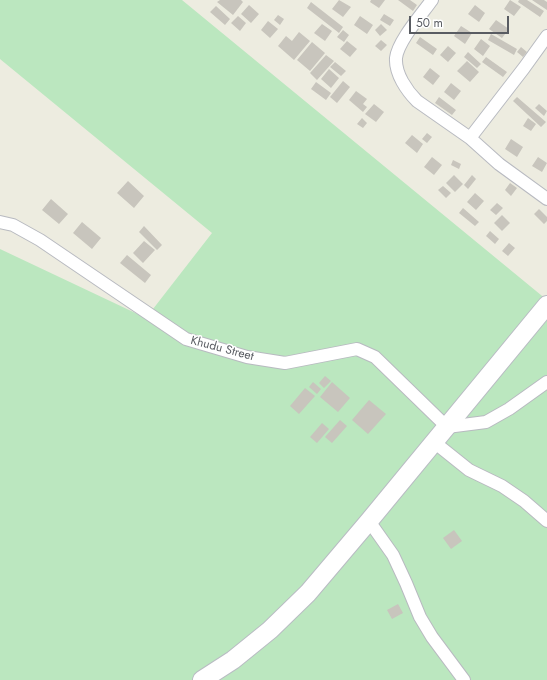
<!DOCTYPE html>
<style>
body{margin:0}
#map{position:relative;width:547px;height:680px;overflow:hidden;background:#edece0;font-family:Jost,sans-serif}
canvas{display:block}
.scale{position:absolute;left:409px;top:16px;width:100px;height:18px;box-sizing:border-box;border:2px solid #595c62;border-top:0;padding-left:5px;font-size:12px;line-height:14px;white-space:nowrap;color:#595c62;-webkit-text-stroke:3px #fff;paint-order:stroke}
</style>
<div id="map">
<canvas width="547" height="680"></canvas>
<div class="scale">50 m</div>
</div>
<script>
const ctx = document.querySelector('canvas').getContext('2d');
ctx.lineJoin = 'round';
function paint(path, color) { ctx.fillStyle = color; ctx.fill(path, 'evenodd'); }
function stroke(path, color, width, dash) { ctx.strokeStyle = color; ctx.lineWidth = width; ctx.lineCap = dash ? 'butt' : 'round'; ctx.setLineDash(dash || []); ctx.stroke(path); }
function label(font, color, halo, rows, align = 'center') {
  ctx.font = font + ' Jost,sans-serif'; ctx.lineWidth = 3; ctx.setLineDash([]); ctx.textBaseline = 'middle'; ctx.strokeStyle = halo; ctx.fillStyle = color; for (const [text, x, y, turn = 0] of rows) {
    ctx.save(); ctx.translate(x, y); ctx.rotate((+turn || 0) * Math.PI / 180); ctx.textAlign = isNaN(turn) ? turn : align; if (halo) ctx.strokeText(text, 0, 0); ctx.fillText(text, 0, 0); ctx.restore();
  }
}
paint(new Path2D(`
 M0 0H182L547 300V680H0V249L146 318 212 233 0 59Z`), '#bbe7bf');
paint(new Path2D(`
 M220 0H241L243 2 233 15 217 2Z
 M339 0 351 7 343 17 332 9Z
 M371 0H385L379 8 370 2Z
 M398 0H410L417 5 413 11Z
 M510 0 521 7 514 16 504 9Z
 M519 0H527L544 11 540 17 518 2Z
 M532 0H544L547 2V10Z
 M311 2 343 27 339 33 307 8Z
 M249 5 259 14 251 23 241 14Z
 M475 5 485 13 479 22 468 14Z
 M216 6 230 19 225 25 210 12Z
 M384 14 394 20 390 26 380 20Z
 M278 15 284 19 280 25 274 20Z
 M238 16 246 23 240 31 231 23Z
 M360 16 373 25 367 34 354 25Z
 M496 20 509 29 502 38 489 29Z
 M268 21 278 29 270 38 261 30Z
 M322 24 332 31 325 41 314 33Z
 M381 24 387 30 380 36 375 30Z
 M461 26 472 33 465 44 454 36Z
 M343 30 349 35 344 42 337 37Z
 M299 32 310 41 294 60 278 46 286 36 292 41Z
 M491 34 517 49 514 55 488 40Z
 M420 37 437 49 433 55 416 43Z
 M481 39 490 46 483 56 474 49Z
 M381 40 387 45 381 51 375 46Z
 M347 41 357 49 350 57 340 49Z
 M312 42 325 53 310 71 297 60Z
 M448 46 456 53 448 62 440 55Z
 M521 47 527 52 523 57 517 52Z
 M468 52 481 64 477 68 464 57Z
 M326 55 334 61 317 80 310 73Z
 M486 57 507 72 503 77 482 62Z
 M467 61 479 72 470 82 457 71Z
 M335 62 346 71 341 76 330 67Z
 M430 68 440 76 433 85 423 77Z
 M329 69 339 78 331 88 321 79Z
 M343 81 350 87 337 103 330 97Z
 M316 82 331 93 326 100 311 89Z
 M451 83 461 91 454 100 444 92Z
 M356 91 367 99 363 104 367 107 363 112 349 100Z
 M439 97 456 110 452 115 435 103Z
 M517 97 546 122 541 127 513 101Z
 M374 104 384 112 376 122 365 114Z
 M539 104 547 111 544 116 535 108Z
 M362 118 367 123 363 128 357 124Z
 M528 118 536 124 531 131 523 126Z
 M427 133 432 137 427 143 422 139Z
 M412 135 423 144 417 153 405 143Z
 M511 139 523 147 517 157 505 149Z
 M432 157 442 165 434 175 424 167Z
 M538 157 547 163 542 172 532 166Z
 M453 160 461 164 459 169 451 165Z
 M454 175 463 184 455 192 446 183Z
 M472 175 476 179 468 189 464 185Z
 M128 181 144 196 134 208 117 193Z
 M510 183 517 188 511 196 505 190Z
 M443 186 451 193 446 198 438 190Z
 M475 193 484 201 476 210 467 202Z
 M51 199 68 214 59 224 42 210Z
 M497 203 503 208 496 215 490 210Z
 M463 208 479 222 475 226 459 213Z
 M539 209 547 217V221L544 224 534 214Z
 M502 215 510 223 502 231 494 223Z
 M82 222 101 238 92 249 73 233Z
 M144 226 162 245 157 250 139 232Z
 M490 231 499 239 495 244 486 236Z
 M144 241 155 250 143 263 133 253Z
 M509 243 515 248 508 256 502 251Z
 M127 255 151 275 145 283 120 263Z
 M325 376 331 381 324 388 319 383Z
 M313 382 321 389 317 394 309 387Z
 M332 382 350 398 338 412 320 397Z
 M305 388 315 396 299 414 290 406Z
 M369 400 386 414 368 434 352 420Z
 M340 420 347 426 332 443 325 437Z
 M322 423 329 429 317 443 310 437Z
 M454 530 462 541 451 549 443 538Z
 M398 604 403 613 392 619 387 610Z`), '#c8c5bd');
const street = new Path2D(`
 M432 0C422 14 398 41 396 58 395 74 407 91 417 101L470 138 499 164 547 199
 M470 138 524 68 547 36
 M0 222 13 225 40 240 186 339 247 357 285 363 357 349 375 357 447 427 486 422 509 409 547 382
 M434 442 469 470 502 486 524 501 547 521
 M369 521 393 555 406 583 420 617 432 637 464 680`);
const secondary = new Path2D(`
 M202 680 233 660 270 630 308 593 369 521 547 305`);
stroke(street, '#b8bac0', 14);
stroke(secondary, '#b9bcc3', 20);
stroke(street, '#fff', 12);
stroke(secondary, '#fff', 18);
label('12px', '#595c62', '#fff', [
 ["Khudu Street",222,349,15]
]);
</script>
